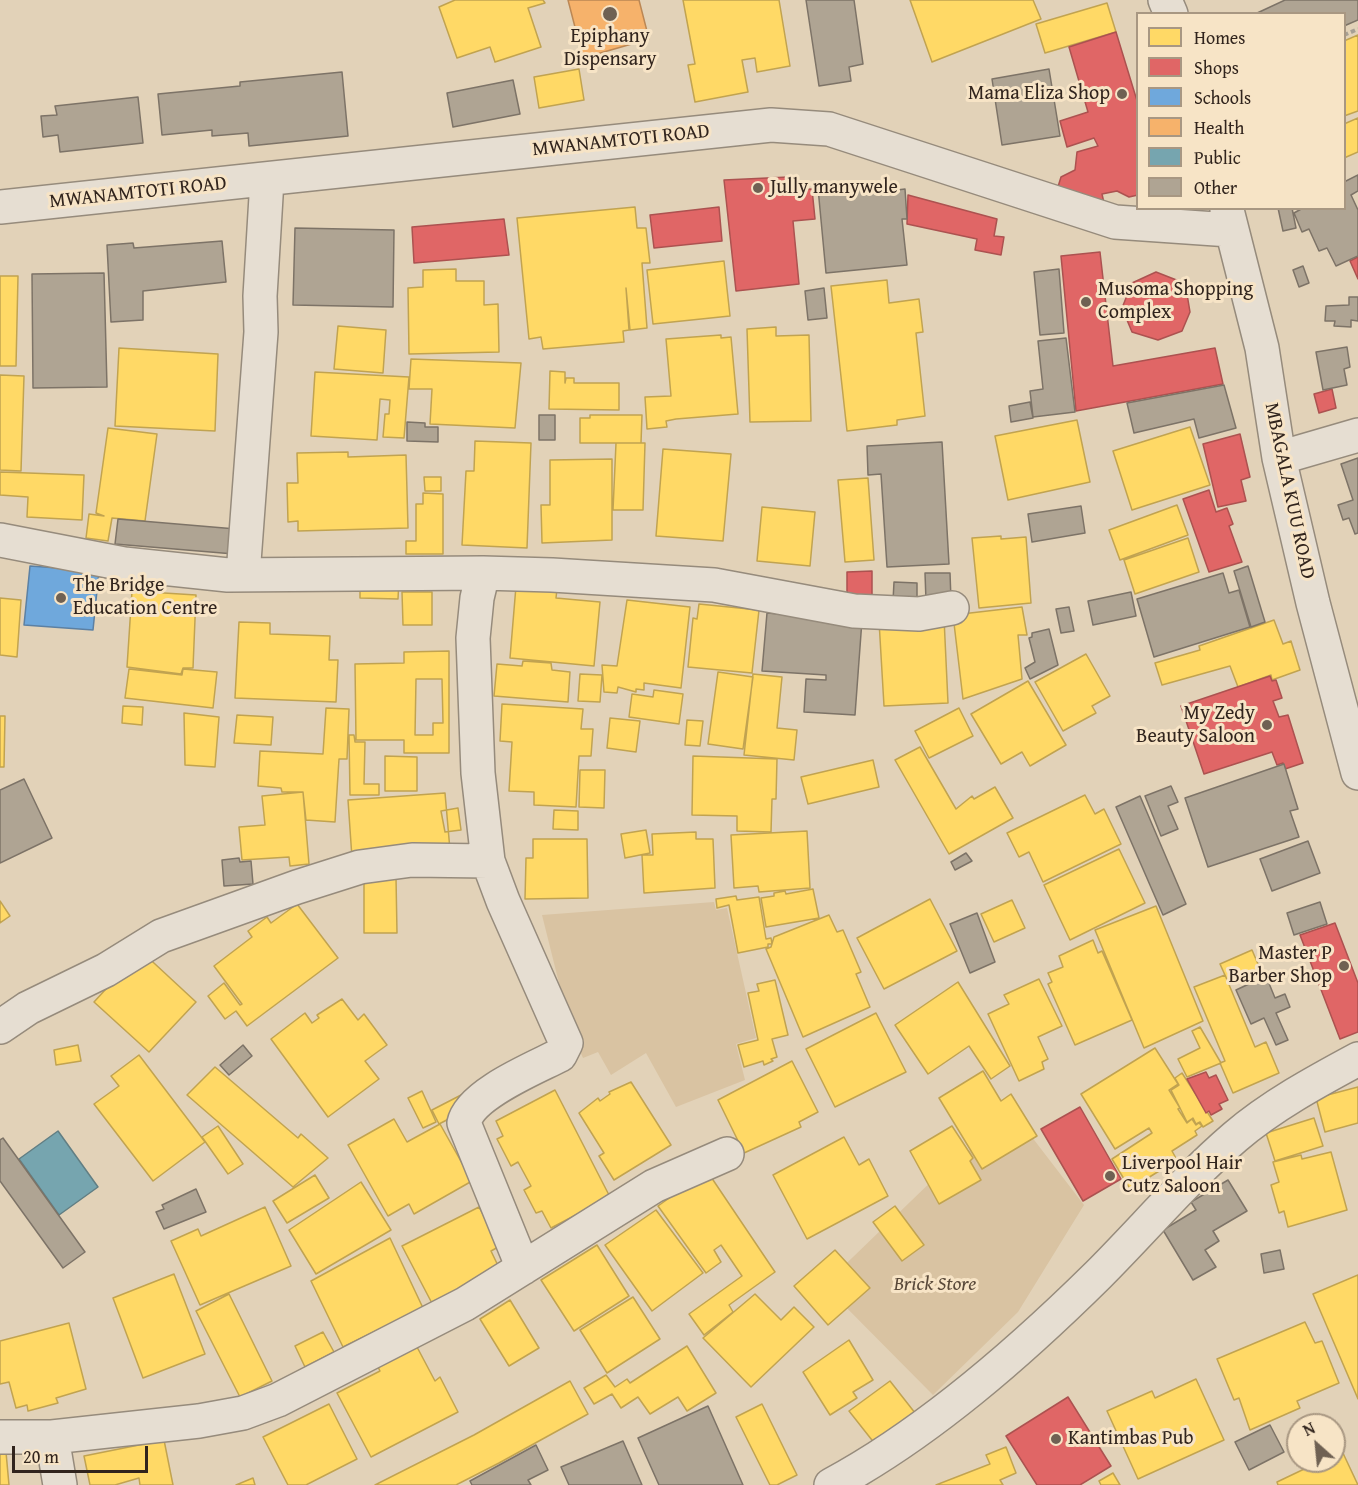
<!DOCTYPE html>
<style>
body{margin:0}
#map{position:relative;width:1358px;height:1485px;overflow:hidden;background:#e2d2b8;font-family:"Gentium Book Plus",serif}
canvas{display:block}
.legend{position:absolute;left:1136px;top:12px;width:210px;height:198px;box-sizing:border-box;background:#f7e4c6;border:2px solid #a89782;margin:0;padding:8px 10px;list-style:none;font-size:18px;color:#31241d}
.legend li{display:flex;align-items:center;gap:12px;height:30px}
.legend b{width:30px;border:2px solid #a89782}
.north{position:absolute;left:1286px;top:1413px;width:60px;height:60px;box-sizing:border-box;background:#f7e4c6;border:2px solid #a89782;border-radius:50%;rotate:333deg;font-size:16px;font-weight:700;line-height:24px;text-align:center;color:#31241d}
.north::after{content:'';display:block;margin:auto;width:21px;height:27px;background:#6f6153;clip-path:polygon(50% 0,100% 100%,50% 72%,0 100%)}
.scale{position:absolute;left:12px;top:1446px;width:136px;height:27px;box-sizing:border-box;border:3px solid #31241d;border-top:0;padding-left:8px;font-size:18px;line-height:21px;white-space:nowrap;color:#31241d;-webkit-text-stroke:4px #f7e4c6;paint-order:stroke}
</style>
<div id="map">
<canvas width="1358" height="1485"></canvas>
<ul class="legend">
<li><b style="height:16px;background:#ffd966"></b>Homes</li>
<li><b style="height:16px;background:#e06666"></b>Shops</li>
<li><b style="height:16px;background:#6fa8dc"></b>Schools</li>
<li><b style="height:16px;background:#f6b26b"></b>Health</li>
<li><b style="height:16px;background:#76a5af"></b>Public</li>
<li><b style="height:16px;background:#afa493"></b>Other</li>
</ul>
<div class="north">N</div>
<div class="scale">20 m</div>
</div>
<script>
const ctx = document.querySelector('canvas').getContext('2d');
ctx.lineJoin = 'round';
function paint(path, color) { ctx.fillStyle = color; ctx.fill(path, 'evenodd'); }
function stroke(path, color, width, dash) { ctx.strokeStyle = color; ctx.lineWidth = width; ctx.lineCap = dash ? 'butt' : 'round'; ctx.setLineDash(dash || []); ctx.stroke(path); }
function label(font, color, halo, rows, align = 'center') {
  ctx.font = font + ' "Gentium Book Plus",serif'; ctx.lineWidth = 6; ctx.setLineDash([]); ctx.textBaseline = 'middle'; ctx.strokeStyle = halo; ctx.fillStyle = color; for (const [text, x, y, turn = 0] of rows) {
    ctx.save(); ctx.translate(x, y); ctx.rotate((+turn || 0) * Math.PI / 180); ctx.textAlign = isNaN(turn) ? turn : align; if (halo) ctx.strokeText(text, 0, 0); ctx.fillText(text, 0, 0); ctx.restore();
  }
}
paint(new Path2D(`
 M714 902 716 910 727 908 756 1038 736 1044 745 1080 676 1107 646 1053 611 1075 598 1052 583 1058 571 1031 542 915Z
 M1015 1115 1084 1205 1018 1312 933 1395 824 1285 939 1174Z`), '#d9c3a2');
const homes = new Path2D(`
 M455 0H543L545 3 528 8 541 47 495 62 490 47 457 58 439 7Z
 M683 0H779L790 66 757 72 755 58 742 60 748 92 695 102 688 65 695 64Z
 M910 0H1033L1041 19 932 62Z
 M1107 3 1116 32 1045 53 1036 24Z
 M1358 35V111L1344 116V41Z
 M579 69 584 100 539 108 534 77Z
 M1358 118V152L1344 158V124Z
 M635 207 637 228H646L650 263H642L647 328 630 330 626 288 629 330 623 331 624 342 543 349 541 337 529 339 517 218Z
 M724 261 730 316 653 324 647 270Z
 M456 269V281H484V305L498 304 499 352 409 354 408 288 423 287V270Z
 M0 276H18L16 366H0Z
 M887 280 889 303 919 299 923 332 916 333 925 416 897 420V425L847 431 831 286Z
 M338 326 386 330 383 373 334 369Z
 M776 327V336L809 335 811 421 750 422 747 329Z
 M721 335V338L731 337 738 414 676 419 666 421 667 427 647 429 645 397 671 396 666 339Z
 M119 348 218 354 215 431 115 426Z
 M411 359 521 363 515 428 430 424 432 389H409Z
 M550 371 565 372V383L566 378H574V383H619V410L549 409Z
 M315 372 409 377 404 438 383 437 385 414H389L390 400 380 399 377 440 311 436Z
 M0 375 24 376 21 471 0 470Z
 M590 415H642L641 443H580V418H590Z
 M1077 420 1090 482 1008 500 995 436Z
 M1190 427 1210 485 1132 510 1113 451Z
 M108 428 157 434 145 521 112 518 108 541 86 538 89 514 104 516 96 513Z
 M475 441 531 443 527 548 462 545 466 471H474Z
 M616 443H645L643 510H613Z
 M663 449 731 454 723 541 656 536Z
 M348 452V457L406 455 408 528 298 531V521L288 522 287 483H298L297 453Z
 M612 459V540L542 543 541 505H550V460Z
 M0 472 84 475 82 520 27 517 28 497 0 495Z
 M424 477H441V491H425Z
 M868 478 874 560 845 562 838 480Z
 M423 493 443 494V554H406V541H416V504H423Z
 M1177 505 1188 535 1120 560 1109 530Z
 M762 507 815 512 810 566 757 561Z
 M1001 536V539L1026 537 1031 603 979 608 972 538Z
 M1188 538 1199 572 1135 594 1124 560Z
 M360 578 399 579 398 599 360 598Z
 M516 586 557 589 556 598 600 602 594 666 510 658Z
 M132 591 196 595 193 668H183L181 674 127 667Z
 M402 592H432V625H403Z
 M0 598 21 600 17 657 0 655Z
 M627 600 690 607 681 688 644 683V690L636 689V692L618 687 617 693 604 692 602 665 617 666Z
 M699 604 759 610 752 673 688 667 693 618 697 619Z
 M1022 607 1027 635H1018L1022 679 963 699 953 615Z
 M944 618 948 703 884 706 879 621Z
 M1274 620 1283 644 1291 641 1300 670 1272 680 1271 675 1238 687 1230 666 1162 685 1155 663 1200 650 1199 646Z
 M239 622 270 623V634L330 636 329 660H338L336 702 235 698Z
 M449 651V753H404V740H356L355 664 404 663V652Z
 M1086 654 1110 696 1092 706 1096 713 1063 731 1035 682Z
 M523 661 551 663 552 670 570 672 568 702 494 696 497 664 522 666Z
 M129 669 182 675 183 669 217 672 213 708 125 698Z
 M718 672 753 677 743 749 708 744Z
 M580 674 602 675 600 702 578 701Z
 M753 674 782 677 777 728 797 730 794 760 744 755Z
 M416 679H442L443 723H433V735H415Z
 M1028 681 1066 745 1030 766 1022 752 1001 764 971 714Z
 M654 690 683 694 679 724 629 717 632 694 653 697Z
 M502 704 583 709 581 729H593L591 756H579L576 807 534 805V792L509 791 512 742 500 741Z
 M123 706 143 707 142 725 122 723Z
 M326 708 349 709 347 759H339L335 822 306 820 303 792H282L281 788 258 786 260 751 323 754Z
 M959 708 973 736 929 758 915 731Z
 M184 713 219 717 215 767 185 765Z
 M237 715 273 717 271 745 234 743Z
 M0 716H5L4 767H0Z
 M610 718 640 721 636 752 607 748Z
 M687 720 703 721 700 746 685 745Z
 M349 735H354L355 742H365L364 784H379V795H350Z
 M920 747 956 809 972 796 974 799 995 787 1013 818 949 854 895 760Z
 M385 756 417 757V791H385Z
 M693 756 777 759 776 799H772L771 832 737 831V816L692 815Z
 M873 760 879 787 808 804 801 777Z
 M580 770H605L604 808 579 807Z
 M303 792 309 864 290 866 289 857 242 860 239 827 265 825 262 796Z
 M445 793 450 850 352 858 348 800Z
 M1085 795 1095 814 1104 809 1121 844 1043 882 1029 852 1019 857 1007 833Z
 M458 808 461 830 445 832 441 811Z
 M554 810 578 811V830L553 829Z
 M646 830 650 853 625 858 621 834Z
 M807 831 810 888 759 892 758 886 734 888 731 835Z
 M696 832V839H713L715 888 644 893 642 855H653L652 834Z
 M533 839H587L588 898 525 899 526 858H533Z
 M1119 849 1145 903 1070 940 1044 885Z
 M396 877 397 933H364V878Z
 M813 889 819 918 766 927 761 898 774 896V893L785 891 786 894Z
 M736 896 737 900 759 897 766 939 771 938 772 944H768V947L738 953 729 905 717 908 716 899Z
 M930 899 957 951 884 989 857 938Z
 M1012 900 1025 928 994 942 981 914Z
 M0 901 10 916 0 923Z
 M297 904 338 958 247 1026 236 1011 225 1019 208 996 224 983 240 1005 242 1004 214 966 252 937 248 931 267 917 271 923Z
 M1156 906 1203 1021 1144 1048 1095 930Z
 M829 915 837 932 843 930 861 972 856 974 870 1007 803 1037 766 949 771 947 774 937Z
 M1093 940 1098 953 1102 951 1132 1020 1075 1045 1048 984 1052 982 1048 973 1063 967 1059 956Z
 M1252 950 1261 971 1229 984 1220 964Z
 M141 951 196 1002 149 1052 94 1002Z
 M1225 975 1255 1047 1266 1042 1279 1073 1233 1093 1220 1063 1225 1061 1194 987Z
 M1039 979 1062 1026 1038 1037 1048 1059 1042 1062 1044 1069 1019 1081 988 1014 1009 1004 1004 995Z
 M775 980 788 1035 772 1039 777 1057 771 1059 773 1061 764 1065 763 1061 744 1067 738 1045 758 1040 748 993 759 991 757 984Z
 M958 982 1010 1066 991 1079 969 1046 928 1074 895 1025Z
 M342 999 358 1020 364 1014 387 1045 365 1061 379 1079 328 1117 271 1039 305 1013 312 1023 319 1018 317 1015Z
 M876 1013 906 1072 835 1107 806 1049Z
 M1200 1027 1221 1063 1187 1077 1178 1059 1200 1048 1192 1031Z
 M78 1045 81 1061 56 1065 54 1050Z
 M1155 1048 1178 1084 1169 1090 1180 1108 1178 1109 1187 1123 1192 1119 1196 1125 1199 1123 1202 1126 1195 1131 1197 1135 1172 1151 1177 1160 1130 1189 1112 1159 1152 1133 1149 1128 1115 1149 1081 1094Z
 M139 1055 205 1142 153 1181 94 1104 119 1086 111 1076Z
 M792 1061 818 1112 799 1122 801 1127 744 1153 718 1100Z
 M215 1067 298 1138 301 1134 328 1158 293 1187 187 1095Z
 M983 1071 1001 1101 1011 1094 1037 1136 982 1169 939 1098Z
 M1182 1073 1213 1121 1203 1127 1200 1122 1196 1124 1193 1118 1187 1122 1171 1090 1179 1085 1175 1078Z
 M631 1082 671 1145 614 1180 599 1156 604 1153 579 1113 598 1098 600 1101 610 1094 609 1092Z
 M1358 1087V1123L1325 1132 1316 1098Z
 M555 1090 610 1197 551 1228 542 1211 536 1213 524 1190 531 1186 518 1162 511 1166 497 1139 503 1136 496 1121Z
 M422 1091 436 1122 423 1128 408 1098Z
 M463 1094 470 1108 439 1124 432 1110Z
 M1314 1118 1323 1146 1275 1161 1266 1133Z
 M394 1119 407 1142 440 1124 472 1181 414 1214 409 1204 388 1216 348 1145Z
 M218 1126 243 1164 228 1174 202 1137Z
 M952 1126 973 1158 970 1161 981 1180 939 1204 910 1151Z
 M844 1137 859 1165 869 1159 888 1196 807 1239 773 1175Z
 M1331 1152 1347 1210 1288 1227 1284 1211 1279 1213 1271 1185 1279 1182 1273 1162 1301 1155 1302 1159Z
 M707 1171 775 1272 729 1305 733 1312 704 1335 689 1314 742 1276 721 1245 714 1250 721 1262 706 1273 658 1206Z
 M315 1175 329 1198 287 1223 273 1201Z
 M361 1182 391 1230 316 1274 289 1230Z
 M895 1206 924 1245 902 1261 873 1222Z
 M265 1207 291 1266 200 1305 171 1241 198 1229 201 1236Z
 M479 1207 500 1246 491 1251 502 1274 435 1309 402 1246Z
 M656 1210 703 1273 652 1311 605 1245Z
 M390 1238 423 1308 343 1347 311 1281Z
 M597 1245 629 1296 574 1331 541 1280Z
 M835 1250 870 1288 828 1325 794 1286Z
 M174 1274 205 1354 143 1378 113 1298Z
 M1358 1275V1399L1313 1294Z
 M229 1294 272 1381 240 1397 196 1311Z
 M755 1294 781 1320 794 1307 814 1327 751 1387 703 1338Z
 M633 1297 660 1339 607 1373 580 1330Z
 M510 1300 539 1348 509 1366 480 1319Z
 M1305 1322 1315 1343 1322 1341 1339 1383 1297 1401 1300 1408 1250 1430 1239 1398 1234 1400 1217 1359Z
 M69 1323 86 1389 56 1398 58 1403 28 1411 27 1405 16 1408 9 1382 0 1384V1341Z
 M323 1332 334 1352 305 1367 295 1346Z
 M849 1340 873 1380 853 1392 857 1398 830 1415 803 1372Z
 M687 1346 716 1393 687 1411 678 1397 650 1414 638 1397 621 1408 612 1394 594 1404 584 1388 606 1375 615 1387 627 1379 630 1383Z
 M417 1347 435 1381 440 1377 458 1412 371 1457 337 1393 380 1371 378 1367Z
 M1196 1379 1224 1440 1138 1479 1107 1411 1152 1391 1155 1398Z
 M570 1381 588 1414 499 1463 456 1485H375L474 1435Z
 M890 1381 919 1418 879 1449 849 1411Z
 M329 1404 357 1459 306 1485H288L263 1437Z
 M762 1404 797 1475 777 1485H770L736 1417Z
 M164 1440 173 1485H140L139 1478 115 1485H90L84 1456Z
 M5 1441 9 1485H0V1442Z
 M1006 1447 1016 1473 1000 1480 1003 1485H936L990 1464 986 1455Z
 M1342 1451 1358 1485H1278L1277 1482 1321 1461H1334V1455Z
 M1113 1473 1120 1485H1101L1099 1481Z
 M253 1478 255 1485H236Z`);
paint(homes, '#ffd966');
stroke(homes, '#c1a350', 1.5);
const shops = new Path2D(`
 M1116 32 1138 104V195L1129 197 1117 191 1102 194 1104 203 1057 190 1061 177 1075 170 1077 152 1098 146 1094 138 1067 147 1060 121 1088 112 1069 47Z
 M789 177 791 190 812 189 815 219 793 221 799 284 736 291 724 180Z
 M908 195 997 219 994 236 1004 237 1001 255 975 250 977 239 907 224Z
 M719 207 722 241 654 248 650 215Z
 M504 219 509 255 414 263 412 227Z
 M1100 252 1113 366 1215 348 1223 384 1076 411 1061 256Z
 M1358 257V279L1350 261Z
 M1156 272 1179 281 1187 294 1190 312 1182 331 1158 340 1132 332 1122 308 1132 283Z
 M1332 389 1336 408 1319 413 1314 394Z
 M1240 434 1250 477 1241 480 1246 501 1218 507 1203 444Z
 M1209 490 1216 512 1227 508 1233 524 1229 526 1242 562 1209 572 1183 499Z
 M872 571V598H847V572Z
 M1270 676 1272 681 1276 680 1282 698 1273 701 1279 717 1288 715 1303 763 1285 769 1283 763 1277 765 1272 752 1204 774 1181 706Z
 M1335 923 1358 983V1032L1340 1039 1300 935Z
 M1206 1072 1209 1078 1216 1075 1228 1100 1219 1104 1222 1109 1211 1115 1209 1111 1206 1113 1187 1079Z
 M1080 1107 1121 1179 1083 1201 1041 1129Z
 M1068 1397 1111 1466 1080 1485H1037L1006 1436Z`);
paint(shops, '#e06666');
stroke(shops, '#ac5250', 1.5);
const schools = new Path2D(`
 M30 566 99 571 93 630 24 625Z`);
paint(schools, '#6fa8dc');
stroke(schools, '#5c80a3', 1.5);
const health = new Path2D(`
 M568 0H639L649 39 583 58Z`);
paint(health, '#f6b26b');
stroke(health, '#bb8754', 1.5);
const public = new Path2D(`
 M58 1131 98 1187 59 1215 19 1159Z`);
paint(public, '#76a5af');
stroke(public, '#617e83', 1.5);
const building = new Path2D(`
 M806 0H854L863 64 849 67 851 81 819 86Z
 M1285 0H1358V20L1344 26V14H1255Z
 M1049 69 1060 136 1002 145 992 79Z
 M342 72 348 136 249 146 248 133 212 136V130L162 135 158 94 240 86V82Z
 M513 80 520 114 453 127 447 93Z
 M138 97 143 143 60 152 58 135 43 137 41 116 57 115 55 106Z
 M1358 175V191L1351 195 1358 210V256L1336 266 1327 248 1319 251 1309 229 1302 232 1294 213 1303 208H1344V182Z
 M880 183 881 192 905 189 907 219H902L907 265 826 273 818 188Z
 M1278 208H1292L1296 228 1283 231Z
 M295 228 394 230 393 307 293 305Z
 M222 241 226 282 143 291V320L111 322 107 245 133 243 134 248Z
 M1303 266 1309 283 1299 287 1293 270Z
 M1059 269 1064 333 1040 335 1034 272Z
 M104 273 107 387 33 388 32 274Z
 M824 288 827 318 808 320 805 291Z
 M1349 297H1358V321L1351 320V327L1334 326 1335 321H1325L1326 306 1349 305Z
 M1066 338 1075 412 1033 417 1030 391 1043 389 1038 341Z
 M1347 347 1350 367 1344 369 1347 385 1323 390 1316 352Z
 M1224 385 1236 428 1199 438 1194 419 1134 433 1127 403Z
 M1030 402 1033 418 1011 422 1009 406Z
 M539 415H555V440H539Z
 M407 422 425 423V427H438V442L407 441Z
 M942 442 949 564 887 567 881 474 868 475 867 446Z
 M1358 458V533L1355 534 1349 518 1343 520 1338 505 1353 500 1341 464Z
 M1081 506 1085 533 1032 542 1028 514Z
 M118 519 236 529 234 554 115 544Z
 M1248 566 1265 622 1251 627 1234 571Z
 M925 573H950L951 600 926 601Z
 M1223 573 1229 593 1239 590 1250 627 1154 657 1137 599Z
 M894 582 917 583V601H893Z
 M1131 592 1136 616 1093 625 1088 601Z
 M1069 607 1074 631 1061 633 1056 609Z
 M767 613 862 620 855 715 804 712 806 679 826 680V675L762 671Z
 M1049 629 1058 665 1030 679 1025 668 1035 662 1029 638 1032 637V633Z
 M1284 764 1298 809 1290 811 1299 837 1208 867 1185 798Z
 M24 779 52 838 0 863V790Z
 M1171 786 1178 802 1168 806 1178 829 1161 836 1145 796Z
 M1140 796 1186 904 1163 915 1116 807Z
 M1308 841 1320 873 1272 891 1260 859Z
 M966 853 972 861 955 870 951 862Z
 M239 858 240 862 251 861 253 884 224 886 222 860Z
 M1320 902 1327 924 1294 935 1287 913Z
 M977 913 995 962 970 973 950 924Z
 M1266 976 1275 998 1285 994 1290 1007 1276 1013 1288 1040 1276 1045 1264 1018 1251 1024 1236 990Z
 M243 1045 252 1056 229 1075 220 1065Z
 M3 1138 85 1252 63 1268 0 1181V1140Z
 M1228 1180 1247 1211 1213 1231 1219 1241 1205 1250 1216 1267 1193 1280 1163 1230 1196 1210 1191 1202Z
 M196 1189 206 1212 164 1229 156 1212 164 1209 162 1205Z
 M1280 1250 1284 1269 1264 1273 1261 1254Z
 M708 1406 743 1485H659L638 1438Z
 M1270 1425 1284 1452 1249 1470 1235 1442Z
 M623 1441 642 1485H569L561 1467Z
 M536 1445 548 1470 528 1480 531 1485H472L470 1481Z`);
paint(building, '#afa493');
stroke(building, '#7d7367', 1.5);
const minor = new Path2D(`
 M1165 0 1171 14
 M0 207 771 125 829 129 1115 222 1230 230
 M1227 210 1262 348 1279 458 1313 603 1358 773
 M1279 458 1358 435
 M0 540 124 564 228 575 483 573 552 575 714 585 854 611 919 614 952 608
 M483 573 477 598 473 638 478 773 488 861 503 901 566 1043 560 1055C535 1068 470 1094 464 1123L523 1268
 M243 575 261 332 260 296 267 180
 M0 1027 28 1008 106 970 161 936 297 887 360 867 412 860 488 861
 M0 1437H52L199 1421 243 1413 278 1400 465 1304 654 1186 727 1154
 M52 1437 60 1485
 M831 1485C928 1433 1020 1352 1098 1275 1144 1229 1186 1179 1235 1137 1271 1106 1317 1081 1358 1059`);
stroke(minor, '#968b7c', 36);
stroke(new Path2D(`
 M1344 35 1358 29`), '#a69f94', 4, [4.5, 3]);
stroke(minor, '#e6ded2', 33);
for (const [x, y, r, color] of [
 [610,14,8,"#6f6153"],
 [1122,94,6,"#6f6153"],
 [758,188,6,"#6f6153"],
 [1086,302,6,"#6f6153"],
 [61,598,6,"#6f6153"],
 [1267,725,6,"#6f6153"],
 [1344,966,6,"#6f6153"],
 [1110,1176,6,"#6f6153"],
 [1056,1439,6,"#6f6153"]
]) { const dot = new Path2D(); dot.arc(x, y, r, 0, 2 * Math.PI); ctx.fillStyle = color; ctx.fill(dot); stroke(dot, '#f7e4c6', 2); }
label('20px', '#31241d', '#f7e4c6', [
 ["Epiphany",610,37,"center"],
 ["Dispensary",610,60,"center"],
 ["Mama Eliza Shop",1110,94,"right"],
 ["Jully manywele",770,188],
 ["Musoma Shopping",1098,290],
 ["Complex",1098,313],
 ["The Bridge",73,586],
 ["Education Centre",73,609],
 ["My Zedy",1255,714,"right"],
 ["Beauty Saloon",1255,737,"right"],
 ["Master P",1332,954,"right"],
 ["Barber Shop",1332,977,"right"],
 ["Liverpool Hair",1122,1164],
 ["Cutz Saloon",1122,1187],
 ["Kantimbas Pub",1068,1439]
], 'left');
label('20px', '#31241d', '#f7e4c6', [
 ["MWANAMTOTI ROAD",621,141,-6],
 ["MWANAMTOTI ROAD",138,193,-6],
 ["MBAGALA KUU ROAD",1289,491,78]
]);
label('italic 20px', '#59493a', '#f7e4c6', [
 ["Brick Store",935,1285]
]);
</script>
